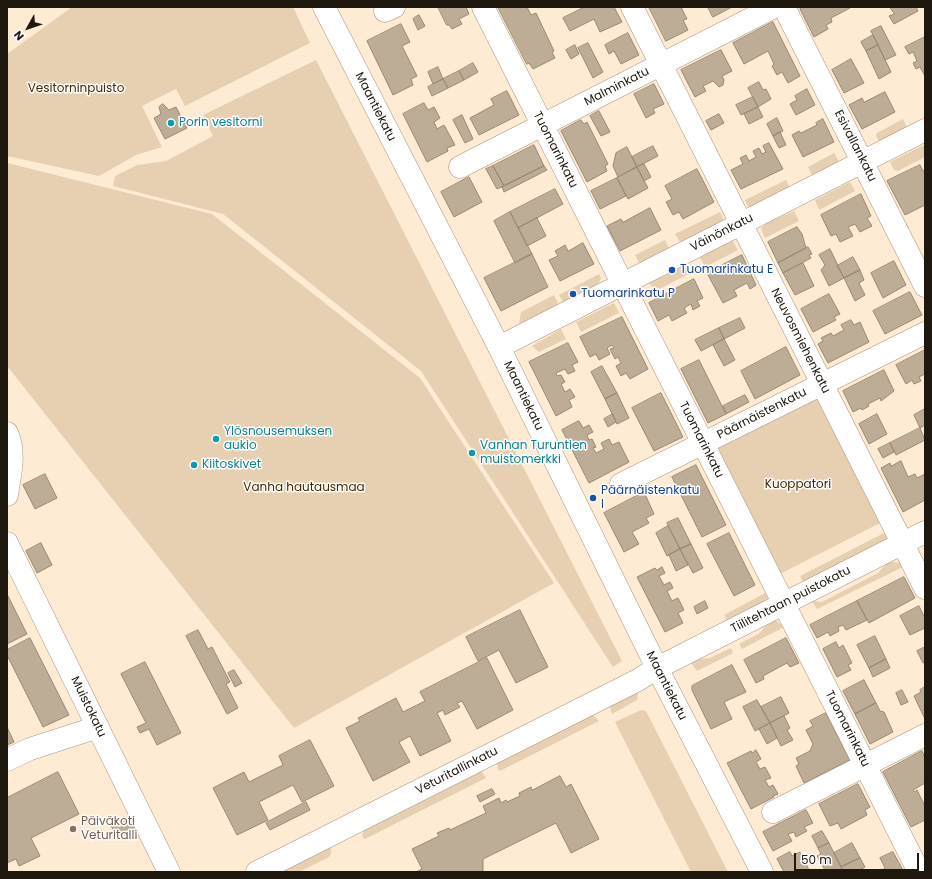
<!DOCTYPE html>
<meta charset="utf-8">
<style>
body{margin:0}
#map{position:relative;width:932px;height:879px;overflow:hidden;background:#feebd4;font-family:Poppins,sans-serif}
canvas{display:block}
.frame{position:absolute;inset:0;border:8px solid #1e180f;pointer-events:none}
.north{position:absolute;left:8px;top:8px;width:40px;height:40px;-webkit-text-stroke:3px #fff;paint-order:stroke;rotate:230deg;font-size:11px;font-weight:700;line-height:16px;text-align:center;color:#1e180f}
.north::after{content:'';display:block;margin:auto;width:14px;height:18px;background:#1e180f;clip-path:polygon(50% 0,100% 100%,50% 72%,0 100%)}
.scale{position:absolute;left:794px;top:853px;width:125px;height:18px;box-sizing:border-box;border:2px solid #1e180f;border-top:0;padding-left:5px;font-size:12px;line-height:14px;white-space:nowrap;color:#1e180f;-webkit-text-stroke:3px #fff;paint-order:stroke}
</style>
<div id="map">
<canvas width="932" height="879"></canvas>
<div class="frame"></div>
<div class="north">N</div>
<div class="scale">50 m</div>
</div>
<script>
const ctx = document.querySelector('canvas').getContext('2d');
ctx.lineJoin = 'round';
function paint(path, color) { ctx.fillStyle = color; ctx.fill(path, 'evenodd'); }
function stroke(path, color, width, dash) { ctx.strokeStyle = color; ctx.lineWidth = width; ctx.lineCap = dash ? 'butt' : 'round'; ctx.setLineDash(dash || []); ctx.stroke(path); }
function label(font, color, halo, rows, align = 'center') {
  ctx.font = font + ' Poppins,sans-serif'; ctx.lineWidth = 3; ctx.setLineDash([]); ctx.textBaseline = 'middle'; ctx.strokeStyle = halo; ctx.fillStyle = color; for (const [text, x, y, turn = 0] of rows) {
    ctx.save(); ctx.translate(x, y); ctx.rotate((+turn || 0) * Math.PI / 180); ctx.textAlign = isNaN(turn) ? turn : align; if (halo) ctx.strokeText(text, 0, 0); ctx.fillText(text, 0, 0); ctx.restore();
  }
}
paint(new Path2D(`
 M72 7H293L310 43 185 106 176 89 142 106 162 147 136 155 99 176 7 156V54Z
 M316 60 622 661 613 667 421 371 223 214 113 186 115 176 137 165 166 161 213 136 203 115Z
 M903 119 908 130 880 144 876 135 877 133Z
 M924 145 925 157 898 171 894 170 890 162Z
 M834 153 840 163 813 177 808 167Z
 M7 163 212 214 420 378 554 583 294 728 7 366Z
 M786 180 791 190 749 209 745 200Z
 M850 182 855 191 819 210 815 200Z
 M794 211 799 221 765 238 761 228 767 223Z
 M720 212 724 221 681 244 675 234Z
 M665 240 670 250 640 265 635 255Z
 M732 240 738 250 705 267 699 256Z
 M686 263 690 273 656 291 649 283 683 267Z
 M599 274 601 278 599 283 563 302 559 295Z
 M554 295 559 305 528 322 519 324 521 312Z
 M614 303 619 313 581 332 576 322Z
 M561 329 566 339 539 352 532 346Z
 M818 397 882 522 778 575 714 449Z
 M886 532 887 540 805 586 800 576Z
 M889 561 899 563 903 567 817 609 812 601 822 602 878 573Z
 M767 592 768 601 729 625 724 615Z
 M772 621H777L784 627 742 649 739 644 760 633 768 623Z
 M731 648 733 653 697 671 691 663 697 659 710 658Z
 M634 692 638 693 637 700 612 714 610 706Z
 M641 710 646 711 728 872H691L615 722Z
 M592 714 599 721 500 771 498 769 497 762Z
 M481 771 486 778 365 839 363 838 362 835 364 830Z
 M331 846V854L329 857 299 872H274Z`), '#e7cfb1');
const building = new Path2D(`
 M438 7H466L469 14 459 19 462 24 452 29 449 25H447Z
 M498 7H527L531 15 536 13 554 51 552 52 555 58 533 69 529 63 527 64Z
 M585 7H614L622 22 600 32 594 19 570 31 563 18Z
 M649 7H681L687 19 683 20 688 30 666 41Z
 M708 7H732L713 17Z
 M805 7H850V8L831 18 832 22 826 25 828 29 814 37 800 9Z
 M890 7H916L918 11 894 24 889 16 894 14Z
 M419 15 425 26 418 30 413 19Z
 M773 22 800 76 788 83 782 72 777 75 772 66 774 64 768 51 744 64 733 43Z
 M401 24 410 42 402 46 417 76 411 79 413 85 393 95 367 41Z
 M881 26 896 55 885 60 871 31Z
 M628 33 639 55 621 64 614 51 609 54 605 45Z
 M873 35 878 45 866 51 861 42Z
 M925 37V76L920 67 916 69 913 63 917 61 913 52 909 54 905 47Z
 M588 43 603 72 593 78 578 48Z
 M575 45 579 54 571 59 566 50Z
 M878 45 891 72 879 79 866 51Z
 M721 50 732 71 722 76 724 80 723 85 719 87 713 81 703 86 706 91 695 97 681 70Z
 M851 59 864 83 844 93 832 70Z
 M473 63 478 72 464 80 459 71Z
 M438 67 443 79 433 84 428 72Z
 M459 71 464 80 448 88 443 79Z
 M443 79 448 88 432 96 428 87Z
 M759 82 763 90 766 89 771 99 758 107 748 88Z
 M654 84 664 104 653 109 655 113 646 118 634 94Z
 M807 89 815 105 796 115 790 104 797 100 795 96Z
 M507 91 519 115 479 135 470 118 494 105 491 99Z
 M885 92 895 112 862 129 849 105 862 98 864 102Z
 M753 97 758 107 741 115 736 105Z
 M424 103 428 110 434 107 440 118 434 122 437 129 444 125 455 145 447 148 448 151 427 162 403 114Z
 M163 104 169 110 176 107 187 128 165 139 154 118 161 114 159 107Z
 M758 107 763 117 749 124 744 114Z
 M599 111 610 132 601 136 590 116Z
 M719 114 724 123 711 130 706 121Z
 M462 115 473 139 465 143 453 120Z
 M777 118 783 131 773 136 767 124Z
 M823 119 834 142 803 157 792 135 799 131 801 133 817 125 816 123Z
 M581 120 584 124 587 122 608 164 605 166 607 171 587 182 561 131Z
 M780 132 786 145 779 148 773 136Z
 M769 143 783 169 741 189 731 170 743 164 740 158 746 155 749 161 756 157 753 151 759 148 762 154 766 152 763 146Z
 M534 145 544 166 504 186 493 166Z
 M653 146 658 156 637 167 632 157Z
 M627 147 637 167 618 177 613 166 616 153Z
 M644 164 651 177 644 181 637 167Z
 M920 165 923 171 925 170V205L905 215 887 181Z
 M493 166 504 186 497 189 486 169Z
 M544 166 547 170 504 192 502 187Z
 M637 167 648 188 628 199 617 178Z
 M697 169 714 202 683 219 679 212 673 215 666 202 672 199 665 186Z
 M469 177 482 202 454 217 441 192Z
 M617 178 626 196 600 209 591 191Z
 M555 189 563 204 518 228 510 212Z
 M861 194 871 216 867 218 872 226 860 232 855 224 848 227 853 236 840 242 836 234 831 236 821 215Z
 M650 208 661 230 620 251 607 226 621 219 623 222Z
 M510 212 532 254 515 263 494 221Z
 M537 218 546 236 527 246 518 228Z
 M797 227 802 234 806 248 778 263 768 242Z
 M583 243 594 264 560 281 549 260 558 256 555 251 565 245 568 251Z
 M808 247 812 254 809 255 811 258 783 273 778 263Z
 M830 249 844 278 829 286 821 270 825 265 819 255Z
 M532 254 548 287 501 311 484 278Z
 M742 255 756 285 750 289 747 283 734 290 737 296 723 303 707 273Z
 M853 257 860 270 844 278 837 266Z
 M894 261 906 285 883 298 871 273Z
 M803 263 814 286 795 295 783 273Z
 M860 270 864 280 859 283 865 295 855 301 844 278Z
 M694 279 703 298 697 301 700 306 693 310 691 304 684 308 687 313 672 321 669 315 658 321 649 303Z
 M910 292 922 315 885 334 873 311Z
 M829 294 840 314 834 317 836 320 813 332 801 309Z
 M622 317 648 369 630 379 626 373 621 376 616 366 621 363 618 357 615 359 610 349 614 348 612 345 607 348 610 354 599 360 596 354 590 357 580 337Z
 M740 318 745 328 724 339 719 328Z
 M851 320 854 325 860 322 869 342 828 363 818 344 823 341 821 338 831 333 833 336 844 330 841 325Z
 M719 328 724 339 701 351 695 340Z
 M724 339 735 360 724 366 713 345Z
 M568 343 578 362 572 365 575 371 568 374 565 369 556 373 557 376 561 375 565 382 561 384 565 392 570 389 575 397 569 400 572 407 556 416 529 362Z
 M786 347 800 375 755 399 741 371Z
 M925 350V374L919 377 921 381 914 384 912 380 906 384 896 365Z
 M699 360 726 414 708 423 681 369Z
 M602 366 617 393 605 399 591 372Z
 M884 370 894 391 881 401 880 398 868 404 869 406 862 410 861 408 853 412 843 391Z
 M617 393 629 418 617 424 605 399Z
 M661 393 683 437 654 451 632 408Z
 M745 395 749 402 726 414 723 406Z
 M925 409V425L920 428 914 415Z
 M613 414 616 422 608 427 604 419Z
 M877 414 887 434 869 444 859 424Z
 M579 421 583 428 589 425 593 432 587 435 589 440 592 439 596 447 593 448 596 453 604 449 601 443 609 439 612 445 619 442 629 462 589 483 562 430Z
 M920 428 925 440 896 455 890 443Z
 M890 443 894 452 883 458 878 449Z
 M901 461 908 477 915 474 917 478 925 474V500L903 512 881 468 890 463 891 466Z
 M696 465 726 525 702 537 672 477Z
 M45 474 57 498 35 509 23 485Z
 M644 492 654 514 646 518 649 523 632 532 639 544 624 552 604 513Z
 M678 518 691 544 680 549 667 523Z
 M668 526 680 549 667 556 656 533Z
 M729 533 755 585 734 596 707 544Z
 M41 543 52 565 37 573 26 551Z
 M691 544 703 568 693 573 680 549Z
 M680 549 688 565 676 571 669 555Z
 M662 567 665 573 659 576 664 585 670 582 673 588 667 591 672 601 678 598 684 610 678 613 683 623 665 632 637 577 655 568 657 570Z
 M904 577 915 598 869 623 857 601Z
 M7 594 27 634 7 644Z
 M705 601 708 608 697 614 694 607Z
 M857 601 867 620 846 630 843 625 838 627 839 631 830 636 828 632 817 638 810 625Z
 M919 606 925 618V628L910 635 900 616Z
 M520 610 548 667 516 683 499 650 478 661 466 637Z
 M198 630 208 649 212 647 230 682 226 684 238 708 227 714 186 636Z
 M875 636 886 659 869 668 857 645Z
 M30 638 69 715 43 727 7 655V650Z
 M786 638 799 663 790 667 787 663 763 676 764 679 756 683 744 660Z
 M836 642 839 648 843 645 852 663 848 665 851 670 837 677 823 649Z
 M925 647V662L923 663 917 651Z
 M487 658 513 710 477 729 462 701 457 703 460 707 445 715 443 710 437 713 451 741 420 756 410 736 399 742 410 762 373 781 346 728 360 721 358 718 396 698 403 712 425 701 420 692Z
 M886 659 890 668 873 677 869 668Z
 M145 662 181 733 157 745 149 729 140 733 137 727 146 723 121 674Z
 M732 665 746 692 724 702 732 719 711 729 692 690V686Z
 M234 670 242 683 235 687 228 673Z
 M864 680 876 703 855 714 843 691Z
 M925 687V716L924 717 914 696 921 692 920 690Z
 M902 690 908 702 901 705 896 693Z
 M781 697 789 713 770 723 761 707Z
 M757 700 770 723 755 731 743 707Z
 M876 703 880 711 884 712 893 732 870 744 855 714Z
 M826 713 850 760 804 783 796 766 799 764 796 758 810 751 813 744 806 730 813 726 810 721Z
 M784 716 790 728 787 730 793 740 781 746 770 723Z
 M770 723 777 738 767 744 759 729Z
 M7 727 14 742 7 745Z
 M310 740 334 786 302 802 293 785 259 802 268 820 237 835 213 788 244 772 249 782 283 765 279 756Z
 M756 750 761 759 756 762 760 769 765 767 771 778 765 780 769 787 773 785 778 794 773 796 774 797 751 809 727 763 751 751 752 753Z
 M922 751 925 758V783L913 790 914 792 917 790 925 806V820L911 827 883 772Z
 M58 772 79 814 31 838 40 856 19 866 16 859 7 863V798Z
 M560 776 566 787 571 784 599 839 571 853 556 823 483 859V872H416L422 869 412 849 439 836 437 833 449 828 450 830 486 813 483 806 499 798 501 803 506 800 507 802 520 796 519 793 531 787 532 790Z
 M858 784 870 807 865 810 867 815 841 829 838 823 830 826 819 804Z
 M492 789 495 794 480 802 477 796Z
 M306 802 310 810 270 830 266 823Z
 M806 810 813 823 804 827 807 831 796 837 794 832 788 834 792 841 773 851 763 832Z
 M129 817 135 827 117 836 111 826Z
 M822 831 829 843 818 848 812 836Z
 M829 843 842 869 836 872H826L817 856 821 854 818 848Z
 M852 843 860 858 841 867 834 853Z
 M790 852 792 856 800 852 810 872H784L777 859Z
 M893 852 904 872H880L885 868 880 858Z
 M860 858 865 867 857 872H844L841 867Z`);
paint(building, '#bead96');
stroke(building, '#998873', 1);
const minor = new Path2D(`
 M483 7 919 872
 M632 7 925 588
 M784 7 925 286
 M385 11 394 7
 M460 167 774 7
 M499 347 925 130
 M7 433C16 453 10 474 7 495
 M621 484 925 333
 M7 543 169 872
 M7 760 30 749 98 727
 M773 812 925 735
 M257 872 638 680 657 668 925 532`);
const major = new Path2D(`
 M324 7 499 347 657 668 762 872`);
stroke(minor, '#a99882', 23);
stroke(major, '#a99882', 23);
stroke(minor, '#fff', 22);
stroke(major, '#fff', 22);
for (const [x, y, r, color] of [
 [171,123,4,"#0f9aa8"],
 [672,270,4,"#1a4fb4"],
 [573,294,4,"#1a4fb4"],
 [216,439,4,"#0f9aa8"],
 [472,453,4,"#0f9aa8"],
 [194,465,4,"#0f9aa8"],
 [593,498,4,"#1a4fb4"],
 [73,829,4,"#8d6e63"]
]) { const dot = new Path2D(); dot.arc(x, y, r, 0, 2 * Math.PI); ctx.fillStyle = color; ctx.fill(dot); stroke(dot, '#fff', 1.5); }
label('12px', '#1e180f', '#fff', [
 ["Malminkatu",617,87,-27],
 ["Maantiekatu",375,107,63],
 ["Esivallankatu",855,146,63],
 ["Tuomarinkatu",555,150,63],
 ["Väinönkatu",722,233,-27],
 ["Neuvosmiehenkatu",800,341,63],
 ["Maantiekatu",523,396,64],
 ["Päärnäistenkatu",762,414,-27],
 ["Tuomarinkatu",701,440,63],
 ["Tiilitehtaan puistokatu",791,600,-27],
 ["Maantiekatu",666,686,63],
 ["Muistokatu",88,707,64],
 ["Tuomarinkatu",847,729,63],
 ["Veturitallinkatu",457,771,-27]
]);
label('12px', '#442a00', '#fff', [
 ["Vesitorninpuisto",76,89],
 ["Kuoppatori",798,485],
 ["Vanha hautausmaa",304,488]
]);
label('12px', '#0d838f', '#fff', [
 ["Porin vesitorni",179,123],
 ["Ylösnousemuksen",224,432],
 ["aukio",224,446],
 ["Vanhan Turuntien",480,446],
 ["muistomerkki",480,460],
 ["Kiitoskivet",202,465]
], 'left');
label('12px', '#164399', '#fff', [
 ["Tuomarinkatu E",680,270],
 ["Tuomarinkatu P",581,294],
 ["Päärnäistenkatu",601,491],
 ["I",601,505]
], 'left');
label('12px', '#785e54', '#fff', [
 ["Päiväkoti",81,822],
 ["Veturitalli",81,836]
], 'left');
</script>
